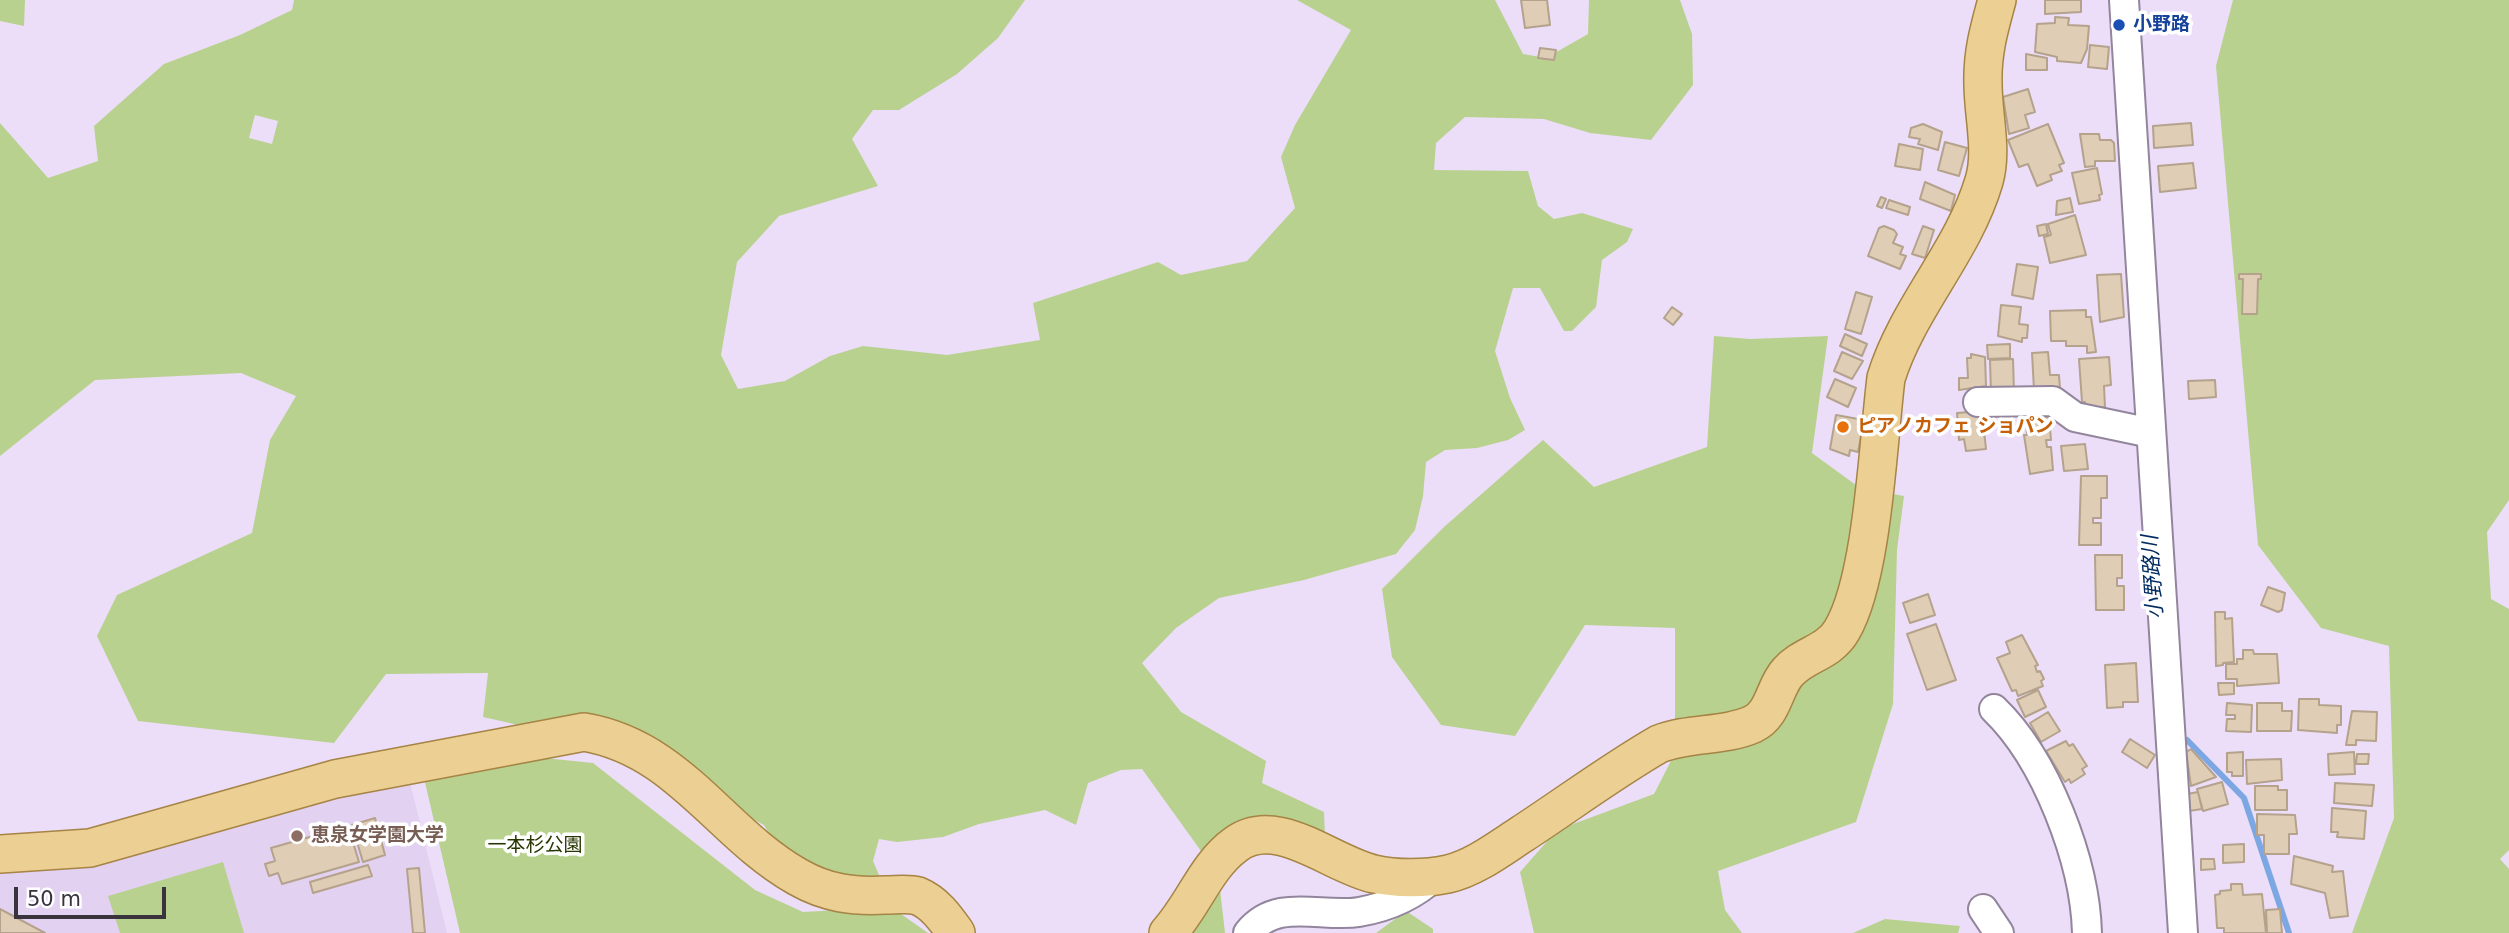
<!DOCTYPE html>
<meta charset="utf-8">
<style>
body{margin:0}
#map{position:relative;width:2509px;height:933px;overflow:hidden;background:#ecdef8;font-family:"DejaVu Sans",sans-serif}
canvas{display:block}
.scale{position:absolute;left:14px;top:887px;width:152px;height:32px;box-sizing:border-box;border:4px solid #38333d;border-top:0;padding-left:9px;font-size:21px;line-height:24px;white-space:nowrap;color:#38333d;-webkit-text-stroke:5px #fff;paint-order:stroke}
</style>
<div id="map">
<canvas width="2509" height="933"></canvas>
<div class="scale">50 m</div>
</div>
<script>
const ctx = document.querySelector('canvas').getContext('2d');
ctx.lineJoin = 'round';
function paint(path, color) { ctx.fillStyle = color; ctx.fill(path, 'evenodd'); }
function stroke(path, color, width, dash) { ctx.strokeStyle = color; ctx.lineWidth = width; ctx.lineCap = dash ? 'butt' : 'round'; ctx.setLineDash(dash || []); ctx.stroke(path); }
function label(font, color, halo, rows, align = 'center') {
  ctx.font = font + ' "DejaVu Sans","Noto Sans JP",sans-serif'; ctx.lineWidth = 7; ctx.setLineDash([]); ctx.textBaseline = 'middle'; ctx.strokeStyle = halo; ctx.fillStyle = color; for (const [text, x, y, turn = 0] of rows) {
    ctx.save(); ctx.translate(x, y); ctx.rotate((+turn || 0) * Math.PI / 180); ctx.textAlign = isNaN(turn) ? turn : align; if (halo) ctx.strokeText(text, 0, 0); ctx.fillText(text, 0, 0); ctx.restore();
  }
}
paint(new Path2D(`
 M408 774 447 933H0V863Z`), '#e2d1f0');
paint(new Path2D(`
 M0 0H25L24 26 0 21Z
 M294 0H1025L998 38 957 74 899 110H873L852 139 878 186 779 216 737 262 721 355 738 389 785 381 830 356 863 346 947 355 1040 340 1033 303 1158 262 1181 275 1247 261 1295 208 1281 157 1295 125 1351 30 1297 0H1495L1523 54 1546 58 1588 34 1589 0H1680L1692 34 1693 85 1651 140 1590 133 1544 119 1465 117 1436 143 1434 170 1528 171 1538 206 1554 219 1582 213 1633 229 1627 242 1602 260 1596 307 1572 331H1564L1540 288H1513L1495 351 1510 398 1525 430 1508 440 1477 448 1445 450 1426 462 1423 496 1415 530 1396 554 1304 580 1219 598 1176 628 1142 663 1181 712 1266 761 1262 783 1324 812 1325 838 1258 820 1201 851 1142 769 1121 770 1088 783 1076 825 1045 810 979 824 943 837 897 842 879 839 873 861 882 882 788 866 764 825 716 800 661 757 483 717 488 673 386 674 334 743 138 721 97 636 117 595 252 533 270 440 296 396 241 373 95 380 0 456V123L48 178 98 161 94 126 164 64 240 35 292 10ZM255 115 278 121 272 144 249 138Z
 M2233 0H2509V500L2487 532 2491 599 2509 609V850L2500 859 2509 869V933H2352L2394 818 2389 646 2321 628 2258 545 2216 66Z
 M1714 336 1750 339 1828 336 1812 453 1860 488 1904 496 1897 550 1893 704 1856 822 1718 871 1725 910 1742 933H1534L1520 872 1557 830 1654 794 1675 753V628L1585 625 1515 736 1441 725 1392 657 1382 589 1444 527 1543 440 1594 487 1707 447Z
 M525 756 593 763 755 890 803 912 891 907 928 933H460L424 778Z
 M223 862 244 933H120L108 896Z
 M1220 889 1225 933H1171Z
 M1406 911 1433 929V933H1376Z
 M1885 919 1960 926 1958 933H1853Z`), '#b8d18f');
stroke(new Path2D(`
 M2187 740 2244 798 2289 933`), '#7da7e2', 6);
const building = new Path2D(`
 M1521 0H1547L1550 25 1525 28Z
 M2045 0H2081V12L2045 14Z
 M2055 17 2069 18 2068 25 2089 26 2087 49 2081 63 2057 61V57L2035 52 2037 24 2055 23Z
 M2090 45 2109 47 2107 69 2088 67Z
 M1540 48 1556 50 1554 60 1538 58Z
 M2026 54 2047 58V70H2026Z
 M2028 89 2035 112 2025 115 2029 128 2009 134 2003 97Z
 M2191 123 2193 145 2154 148 2153 126Z
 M1923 124 1942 132 1938 150 1918 144 1920 139 1909 137 1911 128Z
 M2048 124 2064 163 2059 165 2062 171 2050 175 2052 180 2037 186 2028 164 2019 167 2008 140Z
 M2080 134H2099L2100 140H2111L2114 143 2115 161H2095V166L2085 167Z
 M1945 142 1967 148 1959 176 1938 170Z
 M1899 144 1923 149 1920 170 1895 166Z
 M2193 163 2196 188 2160 192 2158 166Z
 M2097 168 2102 194 2099 195 2100 200 2079 204 2072 173Z
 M1925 182 1955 195 1951 211 1920 199Z
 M1881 197 1886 199 1882 208 1877 206Z
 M2070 198 2073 212 2056 215 2057 201Z
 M1889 200 1910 207 1908 215 1886 208Z
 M2075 215 2086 255 2050 263 2044 237 2051 235 2048 224Z
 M2046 224 2048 234 2039 236 2037 226Z
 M1884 226 1894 230 1897 234 1893 243 1903 247 1900 254 1906 256 1900 269 1868 256 1879 228Z
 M1923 226 1934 230 1925 258 1912 254Z
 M2017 264 2038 267 2033 299 2012 295Z
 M2121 274 2124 317 2100 322 2097 275Z
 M2239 274H2261V279H2258L2257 314H2242L2243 279H2239Z
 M1856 292 1872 297 1861 334 1845 329Z
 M2001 305 2021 307 2019 324 2028 325 2027 338H2022V342L1998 336Z
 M1672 307 1682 314 1673 325 1664 318Z
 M2086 310V317H2091L2096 352 2087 353V346H2066V341H2051L2050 311Z
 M1845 334 1867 344 1862 356 1840 346Z
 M2010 344V358L1988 359 1987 345Z
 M1842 352 1863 361 1852 379 1834 371Z
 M2048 352 2050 375H2059L2060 389 2034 390 2032 353Z
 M1971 354 1985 357 1986 386 1959 390V378H1968L1967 358H1971Z
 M2109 357 2111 385 2104 386 2105 407 2085 409V402H2082L2079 359Z
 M2013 359 2014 393H1991L1990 360Z
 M1835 379 1856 388 1848 407 1827 397Z
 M2215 380 2216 397 2189 399 2188 381Z
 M1982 411 1986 449 1966 451 1964 439 1959 440 1957 413Z
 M1836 415 1864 420 1858 452 1850 450 1849 456 1830 449Z
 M2037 415V418L2049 417 2051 440H2046L2047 447H2051L2053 470 2030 474 2024 435H2027L2026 416Z
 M2085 444 2088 469 2064 471 2061 446Z
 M2081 476H2107V498H2101V518H2093V523H2101V545H2079Z
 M2095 555H2122V578H2117V586H2124V610H2096Z
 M2268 587 2285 593 2282 610 2278 612 2261 605Z
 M1928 594 1935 615 1910 623 1903 603Z
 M2215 612H2225V619L2232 618 2234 662 2223 663V665L2216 666Z
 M1936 624 1956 680 1927 690 1907 634Z
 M2022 635 2038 665 2035 666 2037 672 2040 671 2044 679 2041 681 2043 686 2018 696 2016 690 2012 691 1997 658 2010 653 2006 642Z
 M2243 650H2253L2254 654H2277L2279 683 2237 686V679H2226V664H2237V659H2243Z
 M2136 663 2138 702H2123V707L2107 708 2105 665Z
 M2218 683H2234V694L2219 695Z
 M2038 690 2046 707 2025 717 2017 700Z
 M2299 699H2319V705L2341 706V725H2337V733L2298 730Z
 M2227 703 2252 705 2251 732 2226 731 2227 719H2235V715H2226Z
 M2257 703H2282V711H2292L2291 731H2257Z
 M2352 711 2377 712 2376 741 2356 740V745H2346Z
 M2048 712 2060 731 2041 742 2030 723Z
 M2130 739 2155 755 2147 768 2122 752Z
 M2066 741 2069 746 2073 744 2087 766 2082 769 2085 774 2071 783 2069 779 2065 782 2046 751Z
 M2191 749 2216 777 2191 786 2186 752Z
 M2243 752V776H2232V772H2227V753Z
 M2354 752 2355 774 2329 775 2328 754Z
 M2357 754H2369L2368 764H2356Z
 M2281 759 2282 780 2247 784 2246 760Z
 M2222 782 2228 804 2203 811 2197 789Z
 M2335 783 2374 785 2372 806 2334 803Z
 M2255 786H2278V790H2287V810H2255Z
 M2198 792 2202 809 2189 811 2187 794Z
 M2332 808 2366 811 2364 839 2337 837 2338 832H2331Z
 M2257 814 2295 815 2297 834H2289V854H2264V835H2257Z
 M375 818 385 855 363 862 352 825Z
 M348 826 359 862 282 884 278 873 269 876 265 864 275 861 271 848Z
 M2244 844V862L2223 863V845Z
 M2294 856 2333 866 2332 872 2343 871 2348 916 2330 918 2325 893 2291 884Z
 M2201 859H2214L2215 869 2201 870Z
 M368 865 372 876 313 893 310 882Z
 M419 868 425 933H413L407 869Z
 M2231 884H2242L2243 895 2262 894 2266 933H2224V928H2217L2215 895 2220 894V891L2231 890Z
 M0 909 45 933H0Z
 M2280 909 2282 933H2267L2266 910Z`);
paint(building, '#e0cdb6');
stroke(building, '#b4a28c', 2);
const minor = new Path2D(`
 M2124 0 2183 933
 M1978 402 2053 401 2075 417 2151 433
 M1994 709C2046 759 2085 861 2087 933
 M1983 909 1999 933
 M1248 933C1277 897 1320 918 1359 912 1388 907 1415 895 1436 875`);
const major = new Path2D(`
 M0 854 90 848 335 779 584 732C679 748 720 833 798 877 826 893 853 897 886 895 896 895 908 893 918 896 935 903 946 919 956 933
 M1168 933C1193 906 1206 866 1235 845 1276 813 1332 865 1374 874 1396 879 1425 879 1448 874 1474 868 1499 849 1522 834 1568 804 1612 771 1659 744 1689 732 1724 737 1753 724 1774 714 1774 687 1788 672 1804 654 1829 653 1842 630 1873 577 1878 442 1886 378 1908 307 1963 252 1984 181 1993 151 1983 115 1983 84 1982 54 1989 29 1997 0`);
stroke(minor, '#92859c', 32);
stroke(major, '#a58445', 40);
stroke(minor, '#fff', 28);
stroke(major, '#eccf92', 37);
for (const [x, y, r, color] of [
 [2119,25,7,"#1a4fb4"],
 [1843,427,7,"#e8710a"],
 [297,836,7,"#8d6e63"]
]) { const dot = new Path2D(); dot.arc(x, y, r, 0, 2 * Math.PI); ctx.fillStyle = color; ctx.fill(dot); stroke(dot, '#fff', 2.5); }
label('bold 19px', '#164399', '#fff', [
 ["小野路",2133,25]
], 'left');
label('bold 19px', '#c56008', '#fff', [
 ["ピアノカフェ ショパン",1857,427]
], 'left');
label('bold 19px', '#785e54', '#fff', [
 ["恵泉女学園大学",311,836]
], 'left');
label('19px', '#283701', '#fff', [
 ["一本杉公園",535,846]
]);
label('italic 21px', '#032c61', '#fff', [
 ["小野路川",2154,577,-94]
]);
</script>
